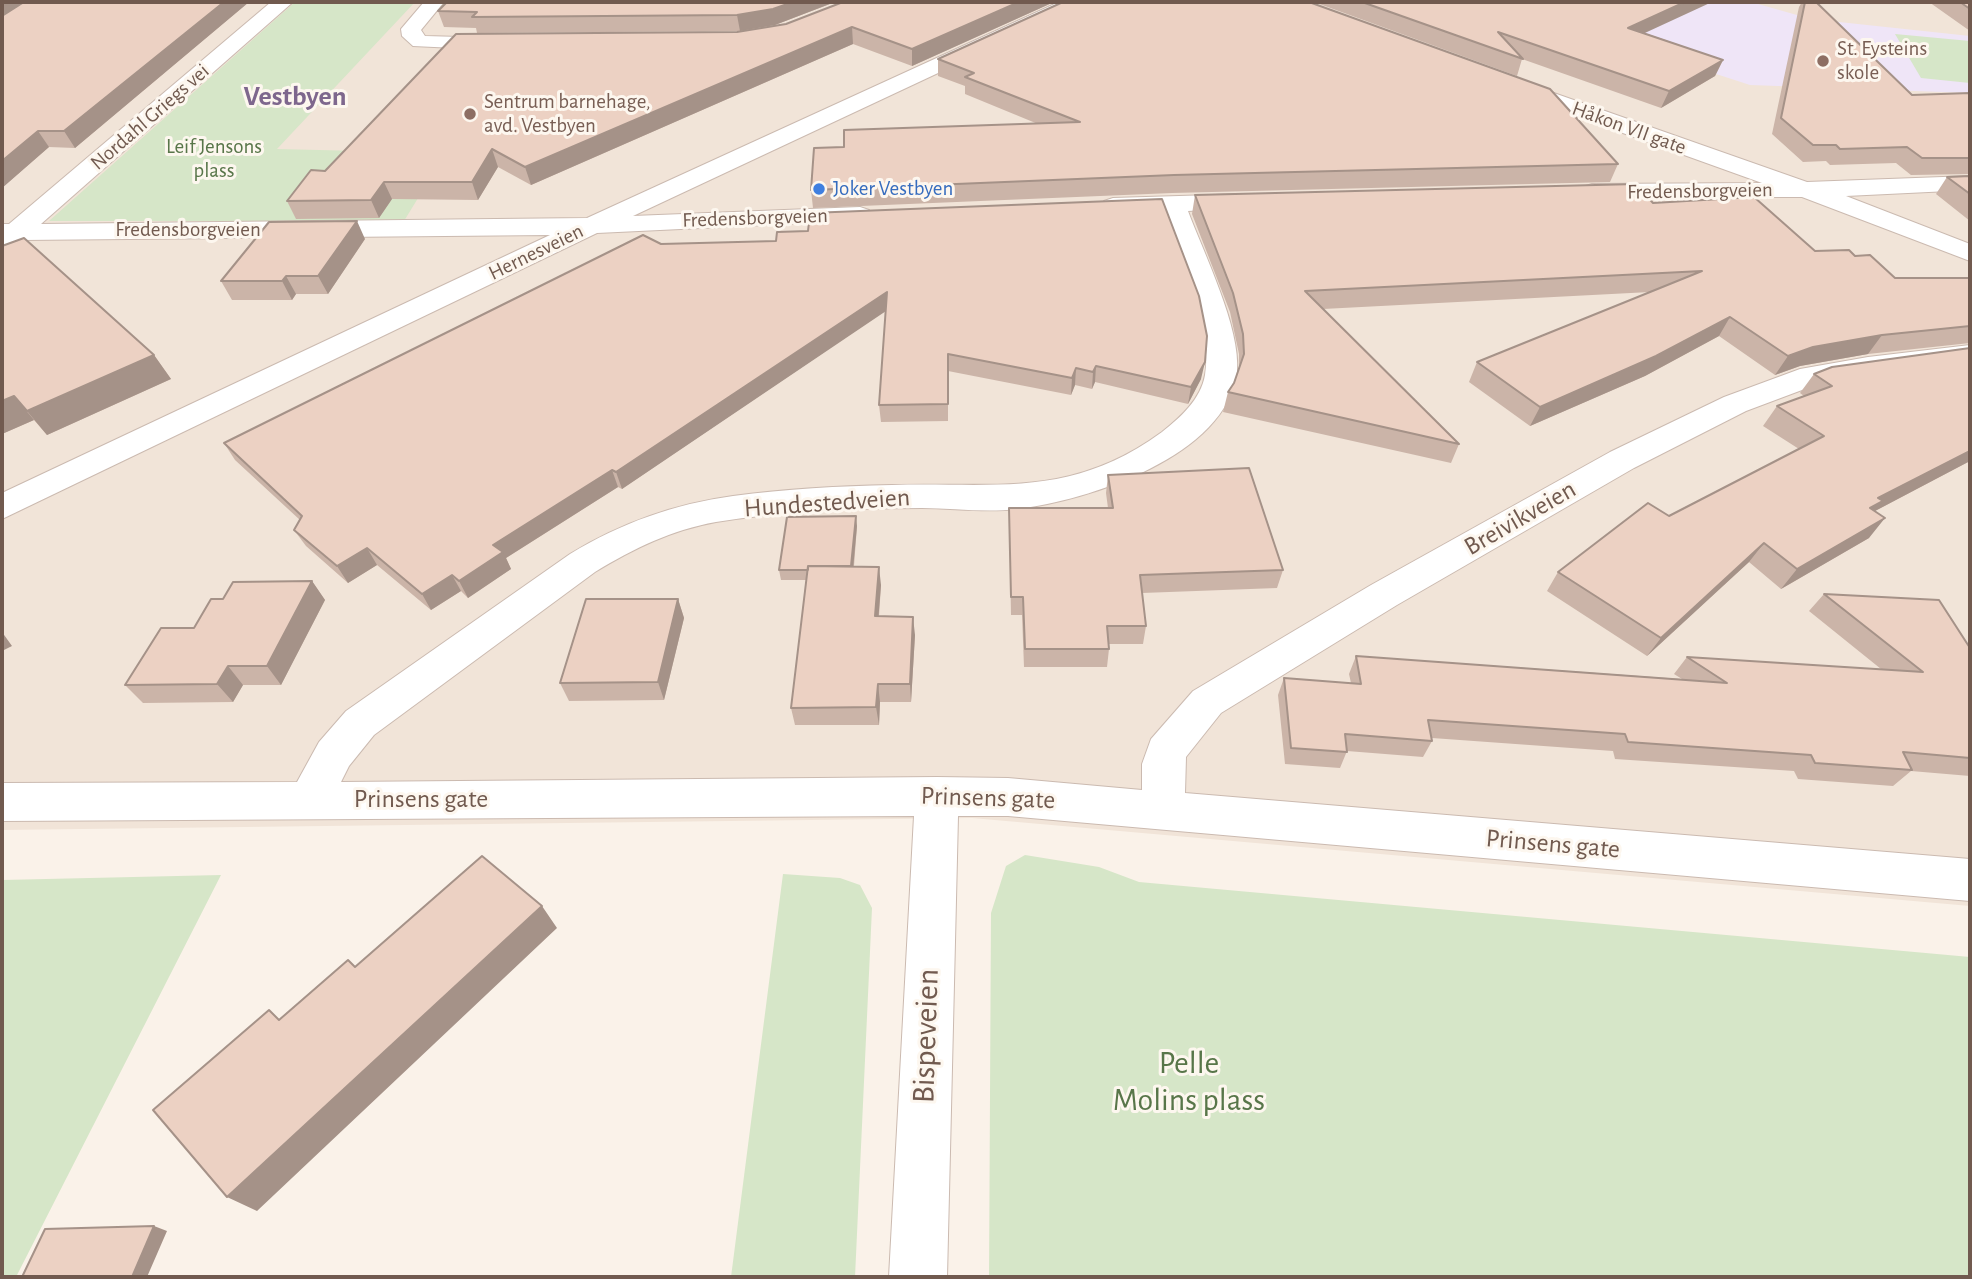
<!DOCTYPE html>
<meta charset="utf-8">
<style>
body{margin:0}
#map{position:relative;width:1972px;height:1279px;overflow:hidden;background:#faf2e9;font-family:"Alegreya Sans",sans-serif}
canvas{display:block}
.frame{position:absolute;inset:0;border:4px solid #715a4f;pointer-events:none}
</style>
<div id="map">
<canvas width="1972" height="1279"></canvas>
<div class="frame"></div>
</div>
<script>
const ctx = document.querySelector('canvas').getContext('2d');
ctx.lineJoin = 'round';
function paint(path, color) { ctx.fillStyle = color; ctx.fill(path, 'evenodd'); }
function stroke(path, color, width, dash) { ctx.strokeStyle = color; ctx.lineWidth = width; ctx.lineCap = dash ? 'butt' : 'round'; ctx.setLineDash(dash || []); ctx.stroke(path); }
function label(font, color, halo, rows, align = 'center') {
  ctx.font = font + ' "Alegreya Sans",sans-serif'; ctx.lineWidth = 6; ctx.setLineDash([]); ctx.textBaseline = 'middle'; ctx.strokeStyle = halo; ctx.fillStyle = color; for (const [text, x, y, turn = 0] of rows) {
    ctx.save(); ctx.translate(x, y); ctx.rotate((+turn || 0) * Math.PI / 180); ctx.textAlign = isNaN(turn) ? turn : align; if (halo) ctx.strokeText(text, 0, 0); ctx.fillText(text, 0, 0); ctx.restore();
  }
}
paint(new Path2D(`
 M2 2H1970V906L972 818 2 830Z`), '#f1e4d8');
paint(new Path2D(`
 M1518 2H1751L1811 19 1970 36V93L1750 85 1507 6Z`), '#efe5f7');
paint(new Path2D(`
 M295 2H415L277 149 361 151 434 172 404 221H49Z
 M1895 34 1970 41V83L1921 78Z
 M1025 855 1099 867 1139 882 1970 957V1277H989L991 913 1006 866Z
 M783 874 840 878 860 885 872 908 855 1277H731Z
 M221 875 16 1277H2V880Z`), '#d6e6c8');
const street = new Path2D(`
 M271 2H293L41 224 587 218 1059 2H1084L1081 6 633 216 860 207 869 210 873 215 869 220 597 233 2 519V493L550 235 23 240 9 246 2 244V224H9Z
 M424 2H444L421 30 425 36 497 38 507 44 497 50 413 46 402 36 401 29Z
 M1514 79 1807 182 1970 176V190L1846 196 1970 244V261L1802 197H1583L1579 192 1583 187 1592 184 1762 183 1506 91 1503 86 1506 81Z
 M1245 194 1254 197 1258 202 1254 207 1188 211C1204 254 1241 328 1237 372 1227 456 1087 501 1017 509 985 513 953 508 922 508 854 508 783 511 716 522 672 530 634 548 595 572L374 735 349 766 341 782 937 777 1008 778 1142 790V764L1151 739 1193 691 1371 585 1610 452 1724 397 1800 369 1868 357 1970 345V363L1818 384 1746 411 1634 468 1397 605 1221 713 1186 757 1185 793 1970 859V901L1008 816H958L947 1277H889L914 816 2 821V783L297 782 319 742 346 711 570 554C621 523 674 504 733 496 786 489 839 486 892 485 995 482 1071 499 1162 432 1180 418 1201 399 1205 375 1214 332 1177 254 1162 212L1104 211 1100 206 1104 201 1113 198Z`);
stroke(street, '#cbbab0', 2);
paint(street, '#fff');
paint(new Path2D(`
 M2 2H249L75 148 49 147 2 188Z
 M447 2H835L775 25 740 31 477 33 476 28 444 27 438 11Z
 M1054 2 912 66 853 44 531 185 498 167 478 200 392 199 379 218 296 219 287 201 325 171 737 32 786 24Z
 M1314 2H1471L1645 33 1723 60 1715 76 1661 108 1522 59 1517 76Z
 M1802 2H1816L1912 95 1970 93V174L1911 175 1896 163 1830 165 1826 161 1803 162 1772 134 1799 7Z
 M1929 2H1970V31Z
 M938 59 1618 164 1610 182 1172 193 813 208 811 190 844 147 1038 124 965 94V86L938 76Z
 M1970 176V221L1936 194 1947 177Z
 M1195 195 1653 203 1815 251 1855 256 1895 278H1970V343L1868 354 1800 366 1775 375 1719 336 1645 376 1530 426 1469 382 1477 362 1650 292 1323 309 1459 444 1451 463 1223 412 1228 392 1234 383 1239 367V354L1230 312 1192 214Z
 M365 239 328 294H296L292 300H232L221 281Z
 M661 244 1201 379 1188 404 1095 382 1092 389 1075 385 1071 395 948 371V421L881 422 879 405 886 310 622 489 618 487 506 558 511 569 468 598 461 591 431 610 377 565 348 583 306 546 294 530 300 520 235 460 224 443Z
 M2 246 154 355 171 379 47 435 34 420 2 434Z
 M1970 348V461L1875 511 1869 538 1781 589 1749 562 1647 656 1547 591 1558 572 1799 449 1763 426 1777 406 1804 396 1800 393 1814 374Z
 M1108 475 1283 570 1277 588 1142 593 1146 626 1143 644H1108L1109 649 1107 667H1024L1022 615H1011L1009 508H1108L1106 493Z
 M857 526 854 566 881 585 879 616 915 635 911 702H880L879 725H795L791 708 806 580H781L779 570Z
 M312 581 325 600 281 685H243L233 702 143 703 125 685 194 628 223 599Z
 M1824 594 1970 648V776L1911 771 1893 786 1798 779 1794 771 1615 759 1613 751 1432 738V741L1423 757 1347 751 1340 768 1285 764 1278 695 1284 678 1351 683 1349 674 1356 656 1682 679 1674 674 1687 657 1881 669 1809 611Z
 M678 599 684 618 664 700 569 701 560 683Z`), '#cbb4a8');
paint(new Path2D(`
 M2 2H25L2 17Z
 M224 2H249L75 148 64 131Z
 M793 2H835L775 25 740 31 737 15Z
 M1019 2H1054L912 66V49Z
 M1685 2H1712L1621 44 1628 28Z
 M852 27 853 44 531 185 525 167Z
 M1723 60 1715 76 1661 108 1669 91Z
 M38 131 49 147 2 188V161Z
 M492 149 498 167 478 200 472 182Z
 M384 182 392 199 379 218 371 200Z
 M357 221 365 239 328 294 318 276Z
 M286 276 296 294 292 300 282 281Z
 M887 292 889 309 622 489 616 472Z
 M1730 317 1719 336 1645 376 1530 426 1540 407Z
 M1882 335 1868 354 1800 366 1775 375 1788 356 1813 347Z
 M154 355 171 379 47 435 27 411Z
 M1205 362 1201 379 1188 404 1191 387Z
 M1096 366 1095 382 1092 389 1093 372Z
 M1076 368 1075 385 1071 395 1072 378Z
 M14 396 34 420 2 434V401Z
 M1970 451V461L1875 511 1867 520 1854 528 1878 498Z
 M612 470 618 487 506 558 511 569 468 598 459 581 493 545Z
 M856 516 857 526 852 580 851 570Z
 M1885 518 1869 538 1781 589 1797 569Z
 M1764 543 1749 562 1647 656 1661 638Z
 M367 548 377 565 348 583 337 566Z
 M879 567 881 585 877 635 875 616Z
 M452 575 461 591 431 610 422 594Z
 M312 581 325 600 281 685 267 666Z
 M678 599 684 618 664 700 658 682Z
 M913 617 915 635 911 702 910 684Z
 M2 632 12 646 2 651Z
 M228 666 243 685 233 702 217 684Z
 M878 684 880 702 879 725 876 707Z
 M542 906 557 928 257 1211 227 1197Z
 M154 1226 167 1231 147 1277H132Z`), '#a59288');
const building = new Path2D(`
 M24 2H224L64 131H38L2 161V16Z
 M447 2H793L773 9 737 15 472 17 477 12 438 11Z
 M843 2H1019L912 49 852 27 525 167 492 149 472 182H384L371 200 287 201 311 170 325 171 456 34 737 32 786 24Z
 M1063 2H1309L1550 89 1618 164 1174 175 811 190 814 148 844 147V130L1080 122 965 77 974 73 938 59Z
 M1362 2H1685L1628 28 1723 60 1669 91 1498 32 1523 59Z
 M1805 2H1816L1912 95 1970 93V158H1922L1907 147 1840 149 1836 145H1813L1781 118Z
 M1960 2H1970V9Z
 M1970 176V194L1947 177Z
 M1636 184 1653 203 1754 197 1815 251 1849 250 1855 256 1870 255 1895 278H1970V326L1882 335 1813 347 1788 356 1730 317 1656 356 1540 407 1477 362 1702 271 1305 291 1459 444 1228 392 1234 383 1244 354 1243 334 1233 293 1195 195Z
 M1162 199 1199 296 1207 336 1205 362 1191 387 1096 366 1093 372 1076 368 1072 378 948 354V404L879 405 887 292 616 472 612 470 493 545 503 552 459 581 452 575 422 594 367 548 337 566 294 530 302 516 224 443 643 235 661 244 776 241 777 232 808 231 810 213Z
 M357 221 318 276H286L282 281H221L269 222Z
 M24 238 154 355 27 411 14 396 2 401V246Z
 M1970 348V451L1878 498 1883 501 1870 508 1885 518 1797 569 1764 543 1661 638 1558 572 1648 503 1669 516 1824 436 1777 406 1832 386 1814 374 1832 367Z
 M1249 468 1283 570 1140 575 1146 626H1107L1109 649H1025L1023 597H1011L1009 508H1113L1108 475Z
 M856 516 851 566H808V570H779L787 517Z
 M808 566 879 567 875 616 913 617 910 684H878L876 707 791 708Z
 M312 581 267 666H228L217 684 125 685 161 628H194L211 599H223L233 582Z
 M1824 594 1939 600 1970 648V758L1903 752 1912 770 1815 763 1811 755 1628 742 1625 734 1428 720 1432 741 1345 734 1347 752 1291 748 1284 678 1361 684 1356 656 1727 683 1687 657 1923 672Z
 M586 599H678L658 682 560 683Z
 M482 856 542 906 227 1197 153 1110 269 1010 279 1020 348 960 355 967Z
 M154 1226 132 1277H22L45 1229Z`);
paint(building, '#ecd1c3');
stroke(building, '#a59288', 2);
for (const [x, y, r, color] of [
 [1823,61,7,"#8d6e63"],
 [470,114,7,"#8d6e63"],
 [819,189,7,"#3f7fe0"]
]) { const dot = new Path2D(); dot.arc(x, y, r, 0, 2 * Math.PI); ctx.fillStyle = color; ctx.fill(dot); stroke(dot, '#fdf7ef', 2.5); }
label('21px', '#785e54', '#fdf7ef', [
 ["St. Eysteins",1837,49],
 ["skole",1837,73],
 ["Sentrum barnehage,",484,102],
 ["avd. Vestbyen",484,126]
], 'left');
label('21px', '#715a4f', '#fdf7ef', [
 ["Nordahl Griegs vei",150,117,-41],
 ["Håkon VII gate",1629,128,20],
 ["Fredensborgveien",1700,191,-1],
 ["Fredensborgveien",755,218,-2],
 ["Fredensborgveien",188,230],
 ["Hernesveien",536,252,-26]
]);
label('21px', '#587649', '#fdf7ef', [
 ["Leif Jensons",214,147],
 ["plass",214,171]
]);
label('21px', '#366cbe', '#fdf7ef', [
 ["Joker Vestbyen",833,189]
], 'left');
label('26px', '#715a4f', '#fdf7ef', [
 ["Hundestedveien",827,503,-4],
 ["Breivikveien",1520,518,-30],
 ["Prinsens gate",988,798,2],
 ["Prinsens gate",421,799],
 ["Prinsens gate",1553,844,5]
]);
label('bold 28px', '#7e678d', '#fdf7ef', [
 ["Vestbyen",295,97]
]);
label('32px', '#715a4f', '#fdf7ef', [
 ["Bispeveien",926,1036,-88]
]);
label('32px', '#587649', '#fdf7ef', [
 ["Pelle",1189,1063],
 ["Molins plass",1189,1100]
]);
</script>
